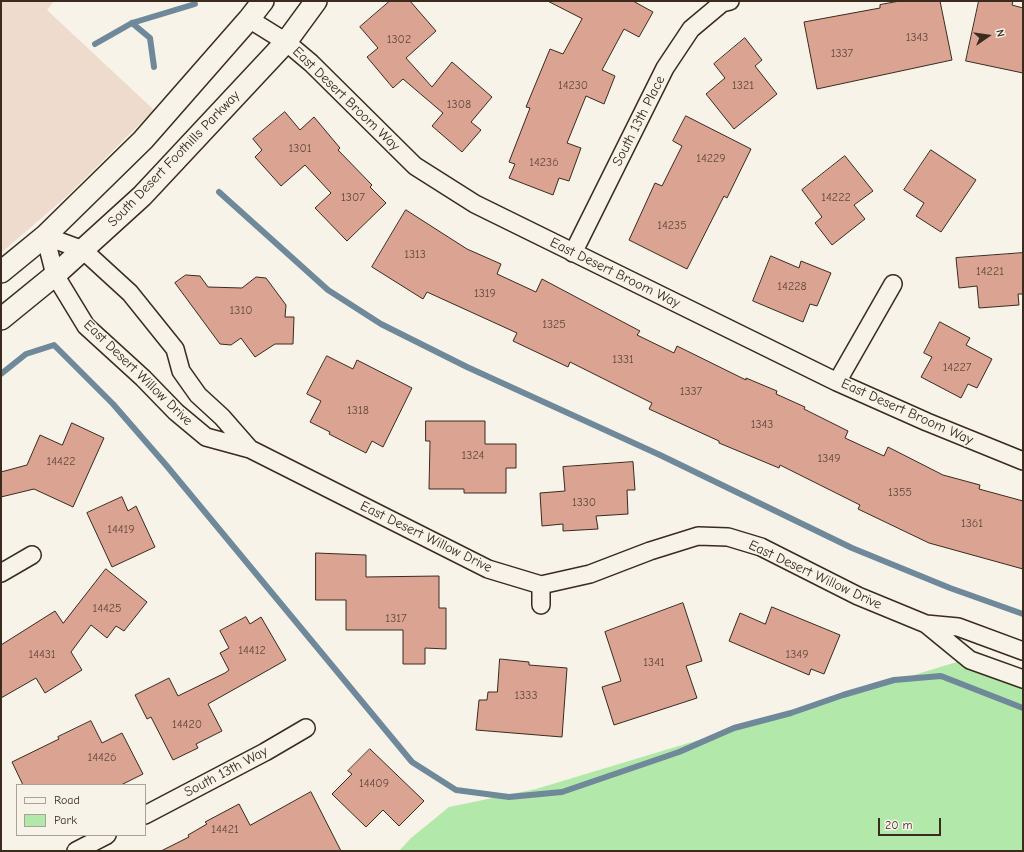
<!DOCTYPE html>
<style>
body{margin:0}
#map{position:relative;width:1024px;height:852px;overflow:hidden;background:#f7f3e8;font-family:"Comic Neue",sans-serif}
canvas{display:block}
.frame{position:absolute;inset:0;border:2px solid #3b2a1e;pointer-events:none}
.legend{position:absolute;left:16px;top:784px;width:130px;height:52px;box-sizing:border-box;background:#f7f3e8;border:1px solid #aca397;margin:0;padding:5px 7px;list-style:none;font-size:12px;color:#3b2a1e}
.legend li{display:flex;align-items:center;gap:8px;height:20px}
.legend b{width:20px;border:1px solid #aca397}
.north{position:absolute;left:968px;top:16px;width:40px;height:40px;-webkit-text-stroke:3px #f7f3e8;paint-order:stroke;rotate:77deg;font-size:11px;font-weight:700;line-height:16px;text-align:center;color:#3b2a1e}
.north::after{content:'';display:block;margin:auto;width:14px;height:18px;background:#3b2a1e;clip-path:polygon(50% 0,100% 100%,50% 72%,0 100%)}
.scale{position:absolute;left:878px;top:818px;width:63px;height:18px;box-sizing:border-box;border:2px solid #3b2a1e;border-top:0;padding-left:5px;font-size:12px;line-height:14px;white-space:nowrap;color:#3b2a1e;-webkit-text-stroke:3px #f7f3e8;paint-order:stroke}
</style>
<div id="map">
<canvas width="1024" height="852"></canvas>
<div class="frame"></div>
<ul class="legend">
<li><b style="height:5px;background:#f7f3e8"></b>Road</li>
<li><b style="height:11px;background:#b2e8aa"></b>Park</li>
</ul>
<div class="north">N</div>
<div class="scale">20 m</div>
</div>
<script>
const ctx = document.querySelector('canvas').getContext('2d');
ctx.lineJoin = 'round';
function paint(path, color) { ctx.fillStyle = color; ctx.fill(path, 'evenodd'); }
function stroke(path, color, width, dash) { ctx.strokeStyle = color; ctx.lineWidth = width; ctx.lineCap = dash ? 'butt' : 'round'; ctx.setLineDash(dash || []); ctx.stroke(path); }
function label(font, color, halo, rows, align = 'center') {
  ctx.font = font + ' "Comic Neue",sans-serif'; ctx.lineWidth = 3; ctx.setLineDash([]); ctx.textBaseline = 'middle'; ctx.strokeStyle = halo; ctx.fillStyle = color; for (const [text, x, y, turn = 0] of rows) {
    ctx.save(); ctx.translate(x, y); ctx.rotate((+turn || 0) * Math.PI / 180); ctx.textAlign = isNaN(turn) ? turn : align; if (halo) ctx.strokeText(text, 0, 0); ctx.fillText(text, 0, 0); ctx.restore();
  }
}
paint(new Path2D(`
 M1 1H54L47 10 154 110 67 196 1 253Z`), '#eedbce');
paint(new Path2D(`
 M957 662 1023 683V851H399L411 838 449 807 536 789Z`), '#b2e8aa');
stroke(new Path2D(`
 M132 23 150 38 154 67
 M95 44 132 23 195 4
 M219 192 328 290 381 324 467 367 660 455 852 548 950 588 1023 614
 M1 374 26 354 54 345 113 404 166 465 412 762 456 790 509 797 562 792 679 752 734 728 791 713 843 695 894 680 941 676 1023 708`), '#6f899b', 6);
const building = new Path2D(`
 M390 1H410L436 31 406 58 432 87 452 62 492 97 471 122 481 130 462 152 432 126 443 113 403 79 393 88 367 57 378 48 360 27Z
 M548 1H633L653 12 639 37 624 29 602 70 615 76 604 104 586 96 567 143 581 148 569 181 559 178 553 195 509 178 515 164 509 162 530 108 526 107 550 49 563 54 582 19Z
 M900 1H940L952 60 817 89 804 22 880 8V5Z
 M979 1H1013L1012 5 1023 8V73L966 61Z
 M745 38 762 60 755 66 777 94 734 129 706 94 725 78 714 64Z
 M285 112 300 130 314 117 340 148 338 150 372 185 370 187 386 203 347 241 315 208 331 193 305 165 281 186 255 157 262 150 253 139Z
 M686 116 751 149 727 198 724 196 687 269 629 240 655 183 662 186 682 146 673 141Z
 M931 150 976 180 941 232 916 216 924 203 904 190Z
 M845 156 873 191 854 205 865 219 832 245 815 223 822 217 802 190Z
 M406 210 467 249 501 264 497 274 536 292 542 279 640 331 637 335 674 353 677 346 746 380V378L777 391 776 394 805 407 804 409 848 431 845 438 884 456 888 447 943 475 980 485 979 489 1023 501V569L929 543 858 509 860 505 780 465 779 468 719 443V441L649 409 652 403 570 362 568 367 513 341 517 333 427 292 423 299 372 267Z
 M1023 253V294H1018L1019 305 979 308 977 286 959 288 956 258Z
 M771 256 799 268 801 261 831 273 817 306 810 304 803 322 753 301Z
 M186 275 200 276 208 287 242 288 256 277 266 278 286 305 285 317H294L293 344H275L255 357 241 338 231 345 220 344 175 283Z
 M940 322 970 338 966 345 992 359 977 388 968 384 961 398 921 377 932 357 924 353Z
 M327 356 353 369 357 360 412 388 383 447 372 441 366 453 329 434 330 432 310 422 321 401 307 394Z
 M426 421H485V444H516V468H506V493H464V489H429L430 441H426Z
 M72 423 104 438 73 507 34 489 1 497V472L27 465 40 435 62 445Z
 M633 462 635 490H627L628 514 596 516 598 529 563 531V524L542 526 540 493 565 491 563 467Z
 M122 497 128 511 136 506 155 547 112 567 87 513Z
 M316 553 366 555V577L439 576V608H446V649L425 648V664H403V630H346V600H316Z
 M106 569 147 602 124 631 116 626 107 638 91 625 71 652 82 670 45 693 36 678 1 698V645L55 611 63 623Z
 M683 603 702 661 686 666 697 698 614 725 602 687 621 681 605 632Z
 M772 607 840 635 824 674 811 669 809 675 729 641 740 613 765 624Z
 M246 617 250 624 261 617 286 660 208 704 222 731 196 744 198 748 173 760 151 717 147 719 135 695 169 678 178 696 225 673 229 670 220 653 229 648 220 631Z
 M500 659 529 662V665L567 668 562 737 476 730 479 700H487L488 692H497Z
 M91 721 102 743 122 733 143 774 121 785H23L12 762 59 739 58 737Z
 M370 749 424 801 399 826 383 810 366 827 332 794 352 774 348 771Z
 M311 792 341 851H161L189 837 188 835 207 824 205 822 239 804 250 825Z`);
paint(building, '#daa392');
stroke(building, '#3b2a1e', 1);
const minor = new Path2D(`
 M249 19 286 42 311 63 415 166 475 204 837 382 927 422 1023 461
 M45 236 55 275 86 326 143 378 176 412 206 437 250 449 488 569 541 585 590 574 650 551 698 536 728 537 761 547 858 596 926 624 958 627 1023 651
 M45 236 83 250 130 293 175 349 181 371 198 395 222 417 250 449
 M573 253 665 68 691 29 722 3 730 1
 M837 382 893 284
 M1 573 32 555
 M541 605V585
 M926 624 970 660 1023 679
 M145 815 265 752 306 728
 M76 851 107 835`);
const tertiary = new Path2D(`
 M1 272 45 236 143 140 249 19 263 1
 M1 319 55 275 142 196 286 42 316 1`);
stroke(minor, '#3b2a1e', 20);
stroke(tertiary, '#3b2a1e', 24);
stroke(minor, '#f7f3e8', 17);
stroke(tertiary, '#f7f3e8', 21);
label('12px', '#63483b', null, [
 ["1343",917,38],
 ["1302",399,40],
 ["1337",842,54],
 ["14230",573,86],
 ["1321",743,86],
 ["1308",459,105],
 ["1301",300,149],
 ["14229",711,159],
 ["14236",544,163],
 ["1307",353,198],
 ["14222",836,198],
 ["14235",672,226],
 ["1313",415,255],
 ["14221",990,272],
 ["14228",792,287],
 ["1319",485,294],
 ["1310",241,311],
 ["1325",554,325],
 ["1331",623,360],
 ["14227",957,368],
 ["1337",691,392],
 ["1318",358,411],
 ["1343",762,425],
 ["1324",473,456],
 ["1349",829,459],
 ["14422",61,462],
 ["1355",900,493],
 ["1330",584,503],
 ["1361",972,524],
 ["14419",121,530],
 ["14425",107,609],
 ["1317",396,619],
 ["14412",252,651],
 ["14431",42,655],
 ["1349",797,655],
 ["1341",654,663],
 ["1333",526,696],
 ["14420",187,725],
 ["14426",102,758],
 ["14409",374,784],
 ["14421",225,830]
]);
label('14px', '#3b2a1e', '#f7f3e8', [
 ["East Desert Broom Way",346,99,44],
 ["South 13th Place",639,121,-63],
 ["South Desert Foothills Parkway",174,159,-46],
 ["East Desert Broom Way",615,273,26],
 ["East Desert Willow Drive",138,373,44],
 ["East Desert Broom Way",907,412,24],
 ["East Desert Willow Drive",426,537,26],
 ["East Desert Willow Drive",815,575,25],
 ["South 13th Way",226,772,-28]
]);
</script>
